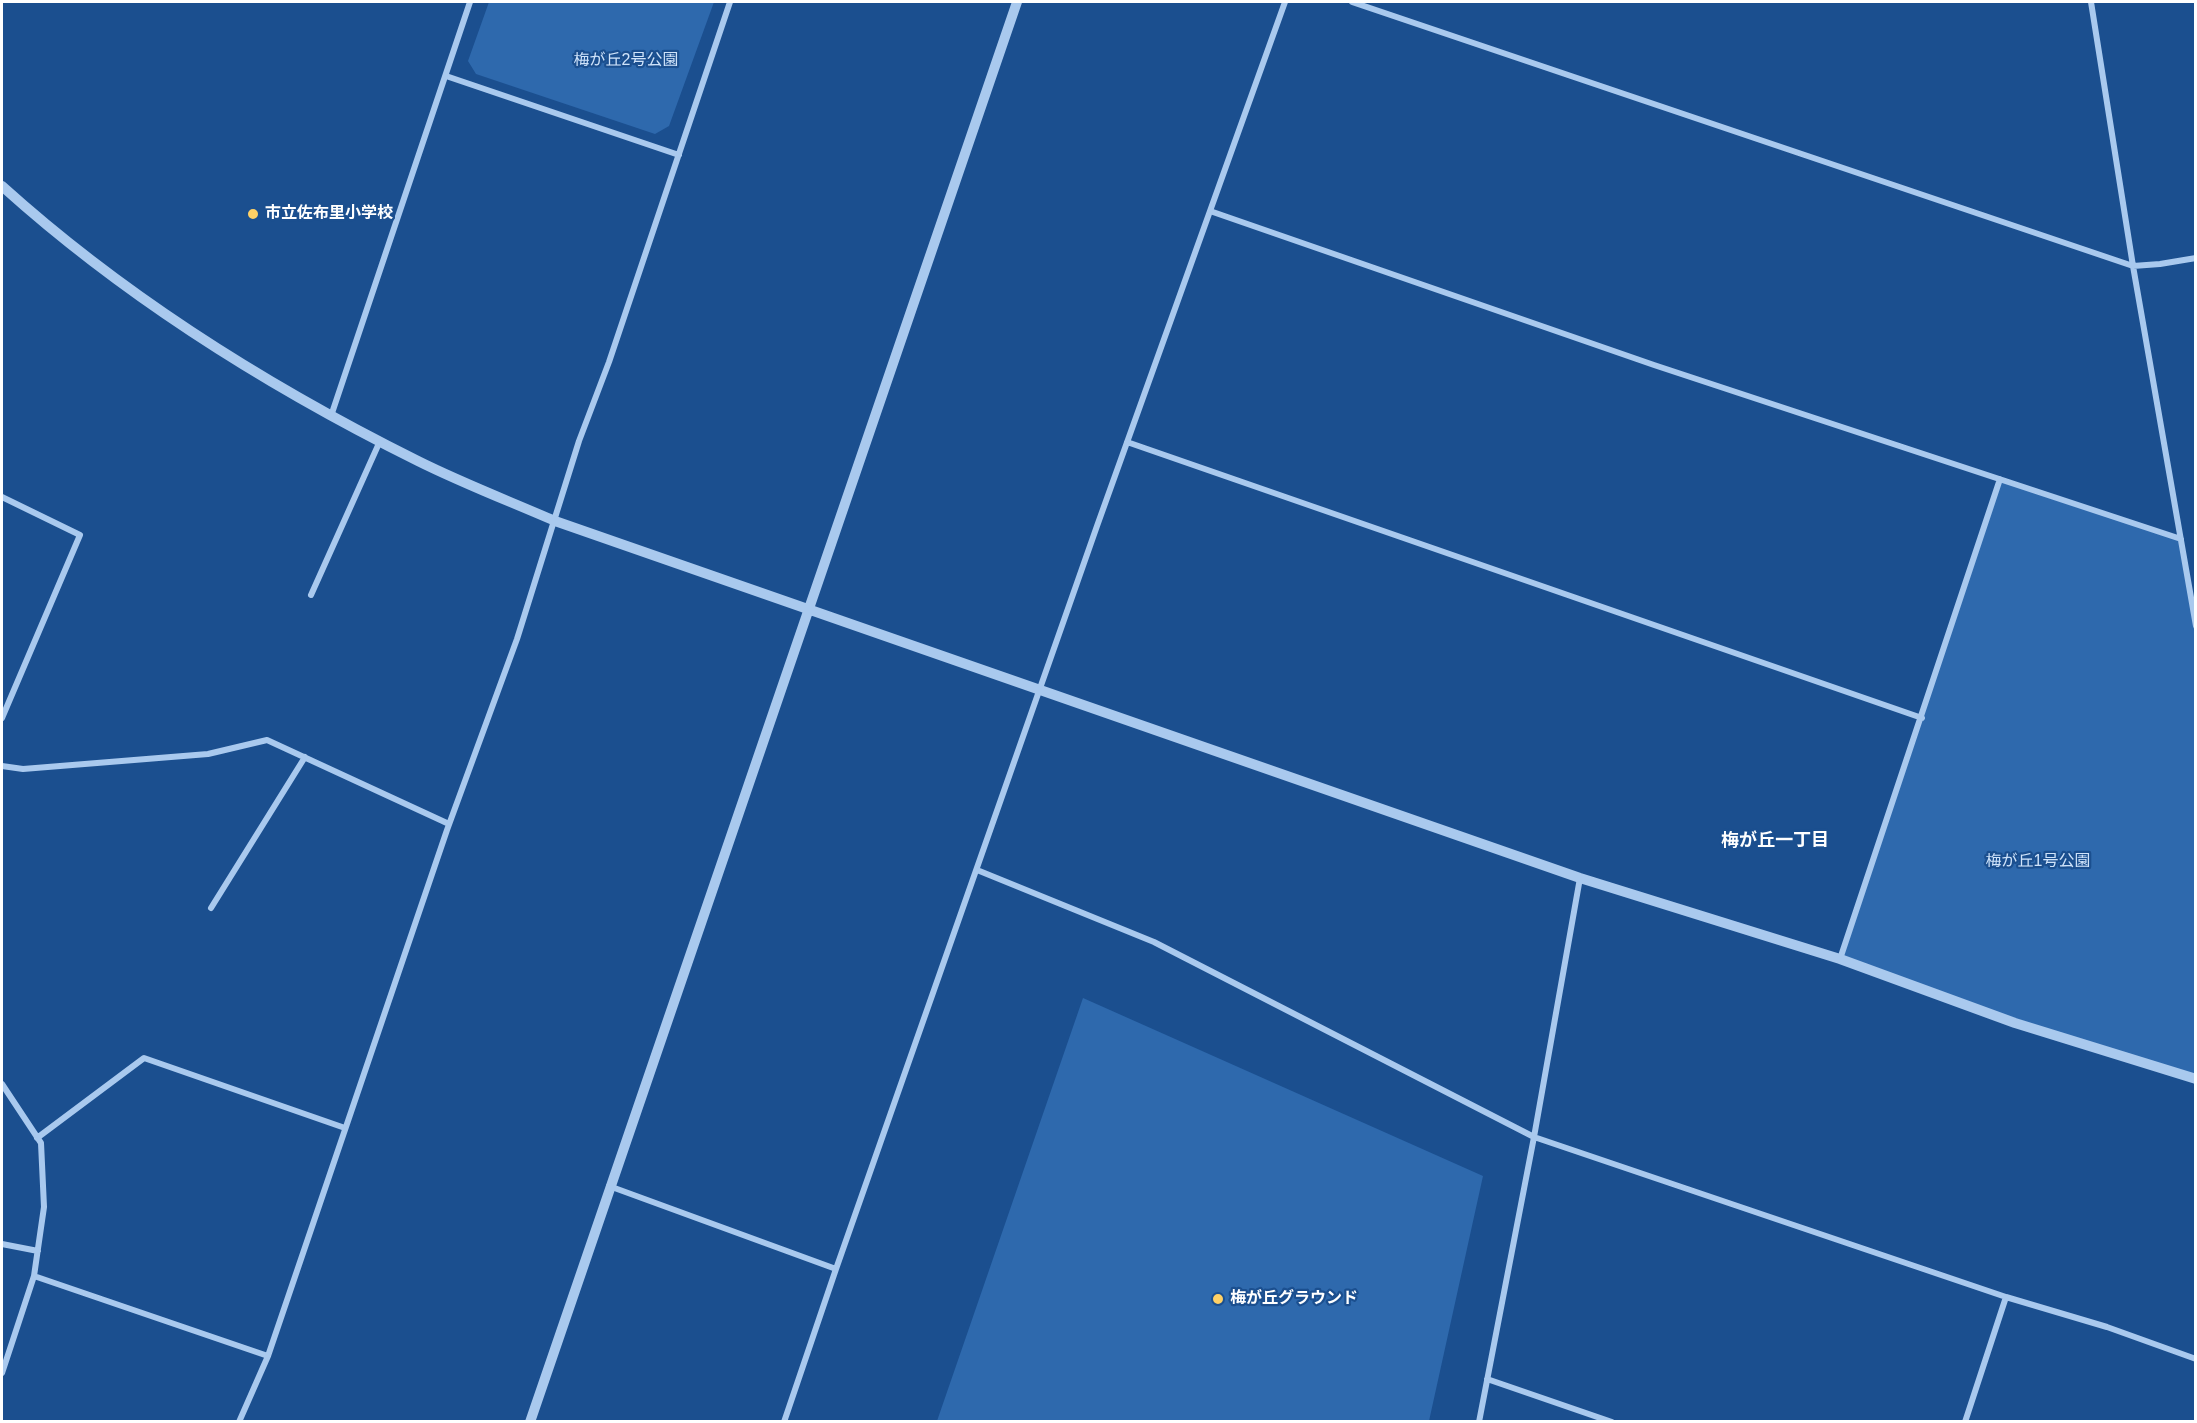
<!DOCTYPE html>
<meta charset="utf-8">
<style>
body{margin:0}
#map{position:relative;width:2197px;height:1423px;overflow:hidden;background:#1b4f8f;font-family:Helvetica,sans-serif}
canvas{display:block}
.frame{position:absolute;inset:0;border:3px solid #fff;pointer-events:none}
</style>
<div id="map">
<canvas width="2197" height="1423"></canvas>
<div class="frame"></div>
</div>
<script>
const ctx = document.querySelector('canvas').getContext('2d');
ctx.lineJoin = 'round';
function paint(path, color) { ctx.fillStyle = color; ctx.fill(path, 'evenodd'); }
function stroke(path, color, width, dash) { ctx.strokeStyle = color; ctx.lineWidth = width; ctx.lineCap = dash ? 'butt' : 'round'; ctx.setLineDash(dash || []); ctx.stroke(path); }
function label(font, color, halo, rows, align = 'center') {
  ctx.font = font + ' Helvetica,"Noto Sans JP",sans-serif'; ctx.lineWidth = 4.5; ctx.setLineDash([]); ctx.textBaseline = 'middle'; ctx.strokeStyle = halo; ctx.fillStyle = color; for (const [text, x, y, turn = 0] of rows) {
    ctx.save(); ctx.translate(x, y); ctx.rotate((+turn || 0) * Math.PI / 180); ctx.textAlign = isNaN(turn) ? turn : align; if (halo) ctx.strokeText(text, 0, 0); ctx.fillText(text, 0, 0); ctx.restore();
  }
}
paint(new Path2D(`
 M489 2H714L669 126 655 134 476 74 468 61Z
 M2000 479 2181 539 2196 626 2195 1079 1840 959Z
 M1083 998 1483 1176 1429 1421H937Z`), '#2e69ad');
stroke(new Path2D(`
 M1352 2 2133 266 2160 264 2196 258
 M2091 2 2133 266 2196 626
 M446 76 679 155
 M1210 211 1654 365 2181 539
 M331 416 470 2
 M1127 442 1922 718
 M2 497 80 535 2 718
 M311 595 380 441
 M2 766 23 769 208 754 267 740 449 824
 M977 870 1154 942 1534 1137 2006 1297 2107 1327 2196 1359
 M211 908 305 757
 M1840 959 2000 479
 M2 1084 41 1143 44 1207 34 1276 2 1373
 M37 1138 144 1058 345 1128
 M609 1186 836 1269
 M2 1244 38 1251
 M34 1276 268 1356
 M1487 1379 1612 1422
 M239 1422 268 1356 447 830 517 639 579 441 609 362 730 2
 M784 1422 836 1269 1097 526 1285 2
 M1479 1422 1534 1137 1580 878
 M1965 1422 2006 1297`), '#a9c9ee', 6);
stroke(new Path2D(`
 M2 186C125 297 269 387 418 461 462 483 509 501 555 521L1580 878 1840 959 2015 1023 2196 1079
 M530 1422C689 947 858 476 1017 2`), '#a9c9ee', 10);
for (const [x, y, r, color] of [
 [253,214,6,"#ffd166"],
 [1218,1299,6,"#ffd166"]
]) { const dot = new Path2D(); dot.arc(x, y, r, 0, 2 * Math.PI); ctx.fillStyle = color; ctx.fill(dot); stroke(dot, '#1b4f8f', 2); }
label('16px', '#cfe3fa', '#1b4f8f', [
 ["梅が丘2号公園",626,61],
 ["梅が丘1号公園",2038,862]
]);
label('bold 16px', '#fff', '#1b4f8f', [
 ["市立佐布里小学校",265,214],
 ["梅が丘グラウンド",1230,1299]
], 'left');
label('bold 18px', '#fff', '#1b4f8f', [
 ["梅が丘一丁目",1775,841]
]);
</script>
